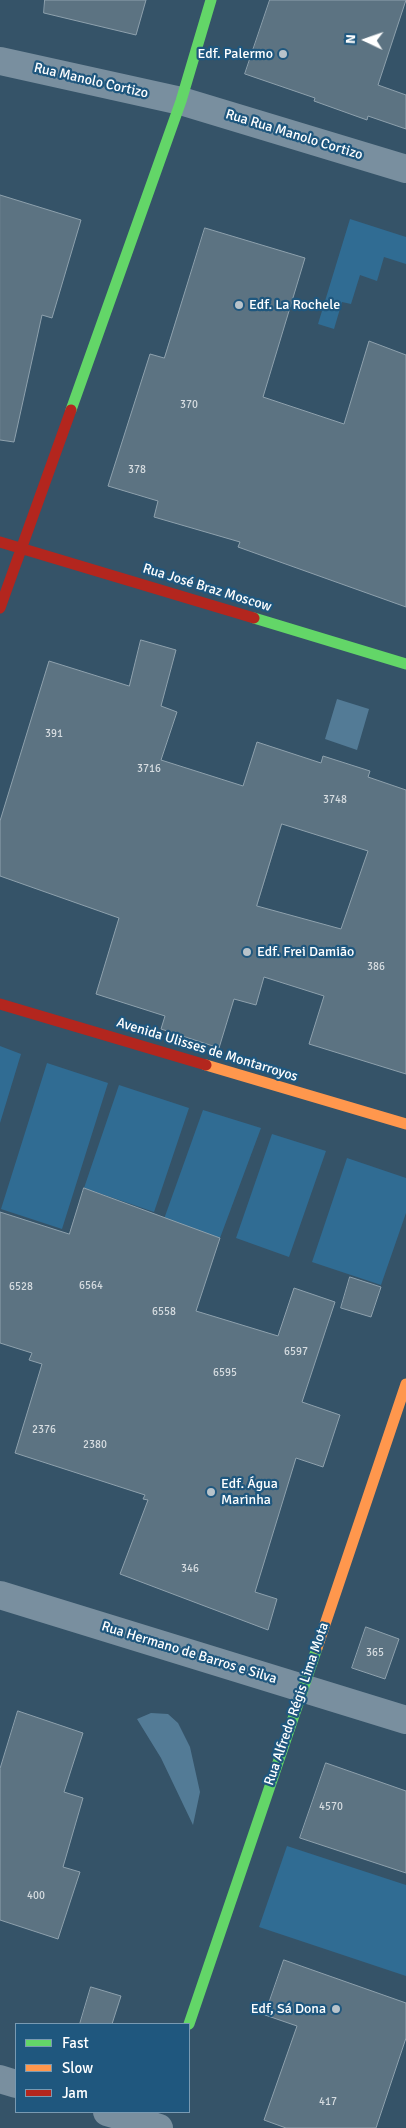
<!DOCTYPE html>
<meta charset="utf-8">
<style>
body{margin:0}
#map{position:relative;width:406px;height:2128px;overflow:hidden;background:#355368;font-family:Signika,sans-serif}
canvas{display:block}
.legend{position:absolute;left:15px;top:2023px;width:175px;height:90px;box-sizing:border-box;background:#1f577e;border:1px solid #799ab2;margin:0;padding:6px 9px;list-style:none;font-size:15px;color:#fff}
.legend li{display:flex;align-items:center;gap:10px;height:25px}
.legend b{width:25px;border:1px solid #799ab2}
.north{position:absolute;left:341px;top:15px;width:50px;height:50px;-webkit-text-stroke:4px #1f577e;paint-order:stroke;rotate:273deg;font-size:14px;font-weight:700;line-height:20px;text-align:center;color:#fff}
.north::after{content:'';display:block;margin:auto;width:18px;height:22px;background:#fff;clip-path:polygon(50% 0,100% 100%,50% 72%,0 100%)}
</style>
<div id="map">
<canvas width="406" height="2128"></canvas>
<ul class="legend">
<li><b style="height:6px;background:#63d668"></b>Fast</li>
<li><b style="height:6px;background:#ff974d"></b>Slow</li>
<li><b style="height:6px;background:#b3261e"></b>Jam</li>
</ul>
<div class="north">N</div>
</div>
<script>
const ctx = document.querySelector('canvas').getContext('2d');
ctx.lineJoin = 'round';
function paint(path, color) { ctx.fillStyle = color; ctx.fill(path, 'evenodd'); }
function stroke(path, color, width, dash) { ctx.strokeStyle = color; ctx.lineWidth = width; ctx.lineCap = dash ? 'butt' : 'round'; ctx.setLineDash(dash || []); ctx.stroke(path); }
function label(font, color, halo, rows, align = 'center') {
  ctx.font = font + ' Signika,sans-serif'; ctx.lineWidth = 4.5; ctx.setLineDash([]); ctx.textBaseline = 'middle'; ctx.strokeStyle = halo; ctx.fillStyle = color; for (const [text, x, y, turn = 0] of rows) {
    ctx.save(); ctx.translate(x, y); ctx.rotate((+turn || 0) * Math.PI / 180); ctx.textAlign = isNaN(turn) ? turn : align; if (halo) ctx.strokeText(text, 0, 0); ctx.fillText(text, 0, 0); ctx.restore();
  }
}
paint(new Path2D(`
 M350 219 406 237V264L384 257 377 281 360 275 351 304 342 302 334 329 318 324Z
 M0 1046 21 1054 0 1123Z
 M47 1063 108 1083 62 1229 1 1209Z
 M119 1085 189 1108 154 1212 84 1188Z
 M203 1110 261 1128 220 1238 164 1219Z
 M272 1134 326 1151 289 1257 236 1238Z
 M347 1158 406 1178V1213L381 1285 312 1262Z
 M287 1846 406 1885V1976L259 1927Z`), '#306c93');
paint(new Path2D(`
 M337 699 369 709 357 750 325 739Z
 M151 1713 168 1714 178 1723 190 1747 200 1792 193 1825 161 1758 137 1719Z`), '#537b96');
const building = new Path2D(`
 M45 0H146L136 35 44 13Z
 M270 0H406L378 85 406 95V129L368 116 367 120 314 101 315 98 245 74Z
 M0 195 81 220 52 318 42 315 14 442 0 440Z
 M205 228 305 258 263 397 344 424 369 341 406 355V607L238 547 240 542 154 517 158 501 108 486 150 354 164 358Z
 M141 640 176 650 161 706 177 712 161 760 243 786 257 742 321 763 323 756 370 771 368 777 406 790V1074L309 1044 324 996 264 977 256 1005 234 999 219 1048 161 1029 165 1016 96 994 119 918 0 876V821L49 661 129 686ZM282 824 368 851 341 929 257 906Z
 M84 1188 220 1238 196 1311 278 1336 294 1288 335 1302 302 1402 340 1415 323 1467 296 1458 255 1592 277 1599 268 1630 120 1574 148 1500 143 1499 145 1495 15 1453 42 1364 29 1360 32 1353 0 1343V1212L69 1234Z
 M350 1277 381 1287 371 1317 341 1308Z
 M366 1627 399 1639 385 1679 352 1668Z
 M18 1711 83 1733 64 1792 83 1798 63 1867 80 1872 58 1939 0 1920V1769Z
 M326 1763 406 1791V1873L300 1838Z
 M284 1960 406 2003V2038L376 2128H286L264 2120 297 2026 265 2015Z
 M91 1987 121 1996 112 2024H80Z`);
paint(building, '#5c7382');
stroke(building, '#8ea1ad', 1);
stroke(new Path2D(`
 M0 61 181 101 406 169
 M0 1595 406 1720
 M0 2079 16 2084
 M107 2112 159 2128`), '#798f9f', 28);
stroke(new Path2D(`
 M71 410 181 101 211 0
 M254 618 406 664
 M189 2024 317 1648`), '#63d668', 11);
stroke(new Path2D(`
 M206 1065 406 1124
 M317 1648 406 1384`), '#ff974d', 11);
stroke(new Path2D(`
 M0 542 254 618
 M0 608 71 410
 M0 1004 206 1065`), '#b3261e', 11);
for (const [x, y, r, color] of [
 [283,54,5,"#b8c3ca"],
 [239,305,5,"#b8c3ca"],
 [247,952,5,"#b8c3ca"],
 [211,1492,5,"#b8c3ca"],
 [336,2009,5,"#b8c3ca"]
]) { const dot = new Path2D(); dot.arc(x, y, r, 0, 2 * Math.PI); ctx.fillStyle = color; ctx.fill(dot); stroke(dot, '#1f577e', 2); }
label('11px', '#d6dce0', null, [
 ["370",189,405],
 ["378",137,470],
 ["391",54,734],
 ["3716",149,769],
 ["3748",335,800],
 ["386",376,967],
 ["6564",91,1286],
 ["6528",21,1287],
 ["6558",164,1312],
 ["6597",296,1352],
 ["6595",225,1373],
 ["2376",44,1430],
 ["2380",95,1445],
 ["346",190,1569],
 ["365",375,1653],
 ["4570",331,1807],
 ["400",36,1896],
 ["417",328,2102]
]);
label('14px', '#fff', '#1f577e', [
 ["Edf. Palermo",273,54,"right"],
 ["Edf. La Rochele",249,305],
 ["Edf. Frei Damião",257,952],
 ["Edf. Água",221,1484],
 ["Marinha",221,1500],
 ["Edf, Sá Dona",326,2009,"right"]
], 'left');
label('14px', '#fff', '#1f577e', [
 ["Rua Manolo Cortizo",91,81,13],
 ["Rua Rua Manolo Cortizo",294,135,17],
 ["Rua José Braz Moscow",207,588,17],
 ["Avenida Ulisses de Montarroyos",207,1050,17],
 ["Rua Hermano de Barros e Silva",189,1653,17],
 ["Rua Alfredo Régis Lima Mota",297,1704,-71]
]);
</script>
